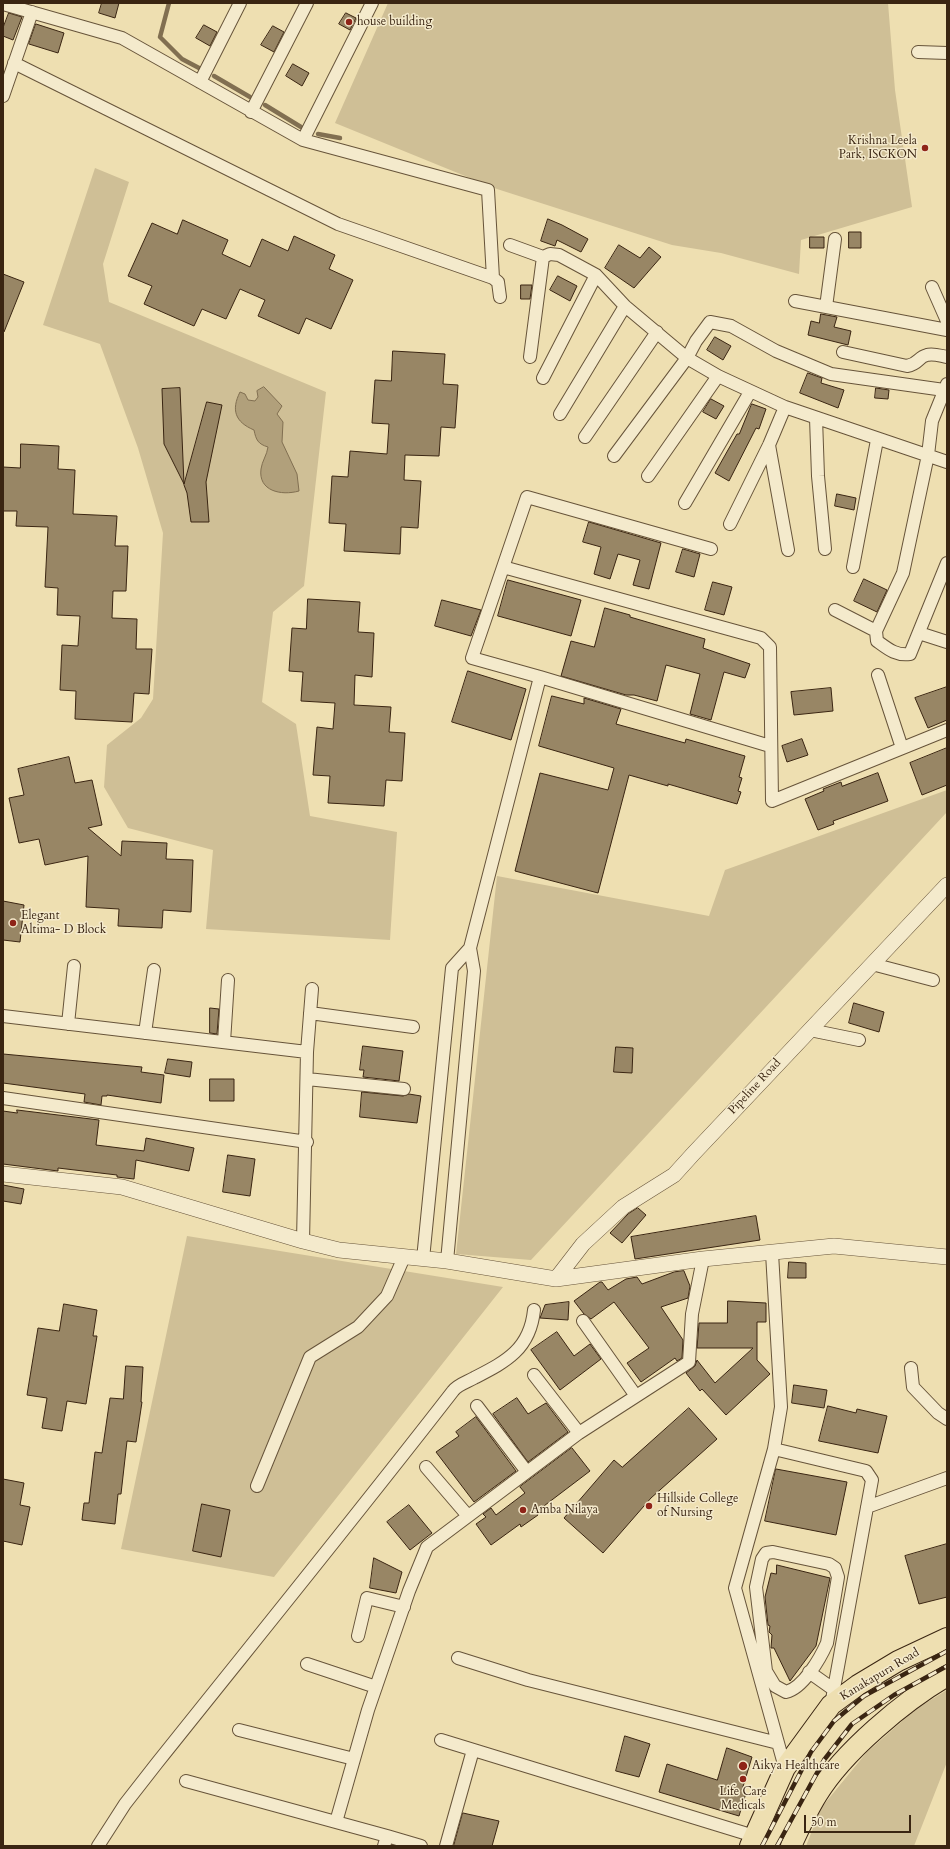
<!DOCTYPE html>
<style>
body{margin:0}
#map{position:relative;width:950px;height:1849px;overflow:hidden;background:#eedfb1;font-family:Cardo,serif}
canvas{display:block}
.frame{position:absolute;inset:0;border:4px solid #3a2512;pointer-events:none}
.scale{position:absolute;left:804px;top:1815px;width:107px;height:18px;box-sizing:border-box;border:2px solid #3a2512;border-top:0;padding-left:5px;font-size:12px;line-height:14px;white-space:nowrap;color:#3a2512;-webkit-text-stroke:3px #f4eacc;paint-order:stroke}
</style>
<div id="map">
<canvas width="950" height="1849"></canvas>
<div class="frame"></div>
<div class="scale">50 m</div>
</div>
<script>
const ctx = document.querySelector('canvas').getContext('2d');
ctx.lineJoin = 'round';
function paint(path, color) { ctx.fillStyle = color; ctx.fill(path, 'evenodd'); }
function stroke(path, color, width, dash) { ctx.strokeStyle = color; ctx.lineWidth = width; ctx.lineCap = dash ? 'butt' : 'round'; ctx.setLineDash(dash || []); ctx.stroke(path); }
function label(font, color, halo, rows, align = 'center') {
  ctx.font = font + ' Cardo,serif'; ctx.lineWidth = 3; ctx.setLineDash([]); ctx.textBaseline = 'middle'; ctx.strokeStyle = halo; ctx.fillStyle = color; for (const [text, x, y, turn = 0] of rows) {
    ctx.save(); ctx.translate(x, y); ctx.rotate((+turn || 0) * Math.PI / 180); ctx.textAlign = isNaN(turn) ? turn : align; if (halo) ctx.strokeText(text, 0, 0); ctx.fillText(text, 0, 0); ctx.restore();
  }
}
paint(new Path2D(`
 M388 3H888L895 90 912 207 801 240 799 274 721 253 672 245 497 189 335 123Z
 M95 168 129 182 103 264 109 302 326 392 304 586 273 612 262 702 296 724 310 816 397 832 390 940 206 929 213 850 128 828 104 787 107 745 141 718 153 699 163 533 138 448 100 344 43 325Z
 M947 790V812L531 1260 456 1254 497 876 709 916 725 870Z
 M187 1236 503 1287 274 1577 121 1549Z
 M947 1690V1762L914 1846H806L821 1808 867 1752 916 1709Z`), '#cfbf96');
const water = new Path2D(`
 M264 387 282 406 277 414 283 422 282 442 297 474 299 491C281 496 258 491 261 469 262 461 267 455 268 447 258 444 256 440 254 430 235 422 231 410 240 392L245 394 248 400 255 401 258 397 257 391Z`);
paint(water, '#b1a07b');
stroke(water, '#816f51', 1);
stroke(new Path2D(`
 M169 3 160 37 182 59 199 68
 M214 76 250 97
 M265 105 301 127
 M318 134 340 138`), '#816f51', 4.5);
const building = new Path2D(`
 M102 3H119L115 18 99 13Z
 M9 13 22 17 13 40 3 36V28Z
 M346 13 356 18 350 30 339 24Z
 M36 24 64 33 58 53 29 44Z
 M204 25 217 32 210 46 196 38Z
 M273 26 284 32 274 52 261 45Z
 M293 64 309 73 302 86 286 76Z
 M548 219 562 225 588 239 581 252 557 240 555 246 541 241Z
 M183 220 228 240 222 254 250 267 262 239 288 251 294 236 335 255 329 269 353 280 331 329 306 318 299 334 258 316 265 300 240 289 226 319 202 309 194 326 144 304 152 286 128 276 152 223 177 234Z
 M849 232H861V248H849Z
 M810 237H824V248H810Z
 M619 245 640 258 649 247 661 257 634 288 605 268Z
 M3 274 24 282 4 332H3Z
 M558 276 577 286 570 301 550 290Z
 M521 285H532L530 299H521Z
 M821 314 837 317 834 327 851 331 848 345 808 335 811 321 819 323Z
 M715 337 731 346 723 360 707 350Z
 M393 351 445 354 443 384 458 385 455 428 441 427 439 456 405 455 404 480 421 481 418 528 401 527 400 554 344 551 346 524 329 523 332 476 348 477 350 451 387 454 389 424 372 423 375 380 391 381Z
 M808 373 822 378 821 383 844 390 838 408 800 393Z
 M180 388 184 484 164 444 162 389Z
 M876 388 889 390 888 399 875 398Z
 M711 399 724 406 716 419 703 412Z
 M207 402 222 405 206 482 209 522H191L187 493 184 485Z
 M752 404 766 409 759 429 756 428 729 481 715 473 737 434H739Z
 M21 444 59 446 58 469 75 470 73 514 117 516 115 546H128L126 591H113L112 618 137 619 136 649H152L149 694 134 693 132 722 75 719 76 691 60 690 62 645 78 646 80 616 57 615 58 588 45 587 48 527 16 526 17 511H3V467L20 468Z
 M837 494 856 498 854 510 835 506Z
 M589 522 661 543 649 589 633 585 640 560 618 554 610 579 594 574 601 547 583 542Z
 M683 549 700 554 694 577 676 572Z
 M864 579 887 590 877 612 854 601Z
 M508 580 581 600 571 636 498 616Z
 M713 582 732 587 724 615 705 610Z
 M308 599 360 602 358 632 374 633 372 677 355 675 354 705 391 707 389 732 405 733 402 781 386 780 384 806 328 803 330 776 313 775 317 727 333 729 335 703 301 701 303 672 289 671 292 628 306 629Z
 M442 600 481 610 471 636 435 626Z
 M605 608 630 615V617L705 639 703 648 750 664 745 678 724 672 711 720 690 714 700 674 666 665 657 701 634 695H626L561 676 571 641 594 647Z
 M468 671 526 689 511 740 452 722Z
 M947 687V720L928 728 915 698Z
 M831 688 833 711 794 715 791 692Z
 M552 696 584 704V698L621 709 616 724 685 743 686 739 745 756 739 777 742 778 738 791 741 792 737 804 668 784V786L629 775 598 893 515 871 540 773 608 790 614 768 539 746Z
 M802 739 808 755 787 762 782 746Z
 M947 748V785L922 795 910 763Z
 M69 757 75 783 92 780 102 825 88 828 121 856 122 841 167 843 166 859 193 860 191 912 163 910 162 928 118 926 119 909 86 907 88 856 45 865 39 839 19 843 9 798 24 795 18 769Z
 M878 773 888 801 833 821 834 824 818 830 805 799 824 791 823 789 841 782 842 786Z
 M3 901 24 905 20 942 3 940Z
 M854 1003 884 1012 879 1032 849 1023Z
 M210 1008 219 1009 217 1034 210 1033Z
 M363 1046 403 1051 399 1081 363 1077 364 1070H360Z
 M616 1047 633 1048 632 1073 614 1072Z
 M3 1054 142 1067 141 1072 164 1075 161 1103 107 1095V1096H102L101 1105 84 1102 85 1094 3 1083Z
 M168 1059 192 1062 190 1077 165 1073Z
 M210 1079H234V1101H210Z
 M362 1092 403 1096 409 1094 421 1096 417 1123 360 1117Z
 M17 1110 99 1120 96 1145 144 1151 146 1138 194 1148 189 1171 136 1160 134 1179 117 1177V1175L58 1168V1171L3 1164V1111L17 1113Z
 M228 1155 255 1159 250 1196 223 1192Z
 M3 1185 24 1189 21 1204 3 1201Z
 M638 1208 646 1215 622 1243 610 1233 628 1214Z
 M756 1216 760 1240 635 1259 631 1237Z
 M789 1262 806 1263V1278H788Z
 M684 1271 690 1286 688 1298 661 1307 683 1340 682 1358 677 1361 675 1358 641 1382 627 1363 649 1348 614 1302 591 1319 584 1314 574 1301 600 1282H602L608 1290 626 1279 637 1277 642 1284 674 1272Z
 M728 1301 766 1303V1322H757V1360L770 1374 726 1415 702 1389 700 1391 686 1373 695 1366 697 1360 715 1383 753 1348H697L699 1323H727Z
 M569 1302 568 1320 540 1318 545 1305Z
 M64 1304 97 1310 93 1336H97L86 1404 67 1401 62 1431 42 1428 47 1398 27 1395 38 1328 59 1331Z
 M557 1332 574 1356 590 1344 601 1359 560 1390 531 1350Z
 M126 1366 143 1367 141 1402H142L136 1442 127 1441 121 1494H118L115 1524 82 1520 84 1503H89L95 1452 102 1453 110 1398 123 1399Z
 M794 1385 827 1390 824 1408 792 1403Z
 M517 1398 528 1414 546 1403 568 1432 528 1462 493 1414Z
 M828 1406 856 1413 857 1409 887 1416 878 1453 819 1441Z
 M689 1408 717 1439 651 1498 603 1553 564 1518 614 1460 622 1467Z
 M476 1417 516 1471 474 1502 436 1452 459 1436 456 1432Z
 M572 1448 590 1471 536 1512 538 1515 521 1527 520 1524 491 1545 476 1524 486 1517 483 1514 491 1508 496 1515 525 1493 520 1487Z
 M776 1469 847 1482 836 1535 765 1521Z
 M3 1479 24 1483 20 1505 30 1507 22 1545 3 1541Z
 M202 1504 230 1510 221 1557 193 1551Z
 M409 1505 432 1533 410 1550 387 1522Z
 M947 1544V1597L919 1604 905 1556Z
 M374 1558 402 1572 396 1593 370 1588Z
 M777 1565 830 1578 816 1646 790 1681 774 1648H771L772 1635 769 1632 770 1626 768 1625 765 1597 771 1573 776 1574Z
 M625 1736 650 1744 639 1777 616 1771Z
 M727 1748 752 1757 742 1790 746 1793 739 1816 659 1792 667 1764 717 1780Z
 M463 1813 499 1821 492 1846H454Z`);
paint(building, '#988665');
stroke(building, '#3a2512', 1);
const minor = new Path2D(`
 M3 4 122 38 303 140 488 190 493 278
 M918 52 947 53
 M14 63 338 224 493 278 498 282 500 297
 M200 82 240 3
 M3 96 32 12
 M251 112 307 3
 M303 140 372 3
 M510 245 543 257
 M932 287 947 321
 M795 301 947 330
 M826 307 835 239
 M843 352 907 366C919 364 918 357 927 355 933 353 941 356 947 357
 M530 357 543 257 550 254 559 255 596 275 625 306 687 358 718 376 785 407 947 462
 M543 378 596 275
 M947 384 932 421 928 455 903 573 876 631 877 641C888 649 896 656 910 654L947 563
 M560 414 625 306
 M816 418 818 476 825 549
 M585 437 657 332
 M769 445 788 550
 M614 456 687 358 696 341 710 322 731 326 776 351 831 374 944 390
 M648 476 718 376
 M685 503 750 392
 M730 524 769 445 785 407
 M503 567 761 638 770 647 772 801 947 730
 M853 567 877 440
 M835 610 876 631
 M919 633 947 642
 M878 675 902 748
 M540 677 770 746
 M872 964 933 980
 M310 1013 413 1027
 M3 1016 307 1052
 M68 1024 74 966
 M810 1030 859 1040
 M145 1033 154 970
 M224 1042 228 980
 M307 1079 404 1089
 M3 1098 307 1142
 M303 1241 307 1052 312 989
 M772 1253 781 1407 774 1449 735 1588 785 1768
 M423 1259 452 968 470 948
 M447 1261 474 971 470 948 540 677 472 658 527 497 711 549
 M583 1321 636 1396
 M911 1368 913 1387 938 1413 947 1419
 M534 1375 579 1433 689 1362 692 1314 703 1259
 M477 1406 527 1472
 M774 1449 866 1471 872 1480 831 1705
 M426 1467 468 1516
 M257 1486 310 1357 358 1327 387 1296 404 1257
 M867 1507 947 1478
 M773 1552 829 1564 835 1568 838 1577 827 1643C820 1659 803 1688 786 1692L775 1686 766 1671 756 1587 762 1559 766 1553Z
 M358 1636 367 1598 404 1607
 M458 1658 528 1680 778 1743
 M307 1664 376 1687
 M809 1672 833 1689
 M239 1730 354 1759
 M441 1740 754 1836
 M186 1781 387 1836
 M336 1822 368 1710 409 1591 427 1547 579 1433
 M98 1846 125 1804 157 1763C256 1639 356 1516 453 1391 457 1385 467 1382 474 1378 505 1362 530 1350 534 1310
 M384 1846 387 1836 421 1846
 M446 1846 473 1750`);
const tertiary = new Path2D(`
 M3 1174 122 1187 303 1241 339 1250 447 1261 556 1279 703 1259 834 1246 947 1257
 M556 1279 583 1244 623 1207 674 1175 693 1154 947 885`);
const trunk = new Path2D(`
 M750 1846 785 1768 831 1705 858 1685 898 1661 947 1638
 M791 1846C799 1829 807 1811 817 1795 843 1752 904 1701 947 1676`);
stroke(minor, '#67543a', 14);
stroke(tertiary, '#67543a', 16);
stroke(trunk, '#3a2512', 22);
stroke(minor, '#f4eacc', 12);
stroke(tertiary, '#f4eacc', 15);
stroke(trunk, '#eedfb1', 20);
const rail = new Path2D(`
 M762 1846 811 1752 834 1721 864 1696 947 1651
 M777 1846 824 1760 852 1724 894 1695 947 1666`);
stroke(rail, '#3a2512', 4.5);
stroke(rail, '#f4eacc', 3, [9]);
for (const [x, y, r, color] of [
 [349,22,4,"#8f2418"],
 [925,148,4,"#8f2418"],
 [13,923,4,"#8f2418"],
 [649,1506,4,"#8f2418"],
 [523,1510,4,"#8f2418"],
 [743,1766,5,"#8f2418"],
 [743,1779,4,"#8f2418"]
]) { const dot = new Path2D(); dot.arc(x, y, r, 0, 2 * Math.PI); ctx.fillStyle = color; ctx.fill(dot); stroke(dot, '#f4eacc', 1.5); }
label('12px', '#3a2512', '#f4eacc', [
 ["house building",357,22],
 ["Krishna Leela",917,141,"right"],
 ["Park, ISCKON",917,155,"right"],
 ["Elegant",21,916],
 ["Altima- D Block",21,930],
 ["Hillside College",657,1499],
 ["of Nursing",657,1513],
 ["Amba Nilaya",531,1510],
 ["Aikya Healthcare",752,1766],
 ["Life Care",743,1792,"center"],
 ["Medicals",743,1806,"center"]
], 'left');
label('12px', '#3a2512', '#f4eacc', [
 ["Pipeline Road",755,1087,-47],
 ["Kanakapura Road",880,1675,-31]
]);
</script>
